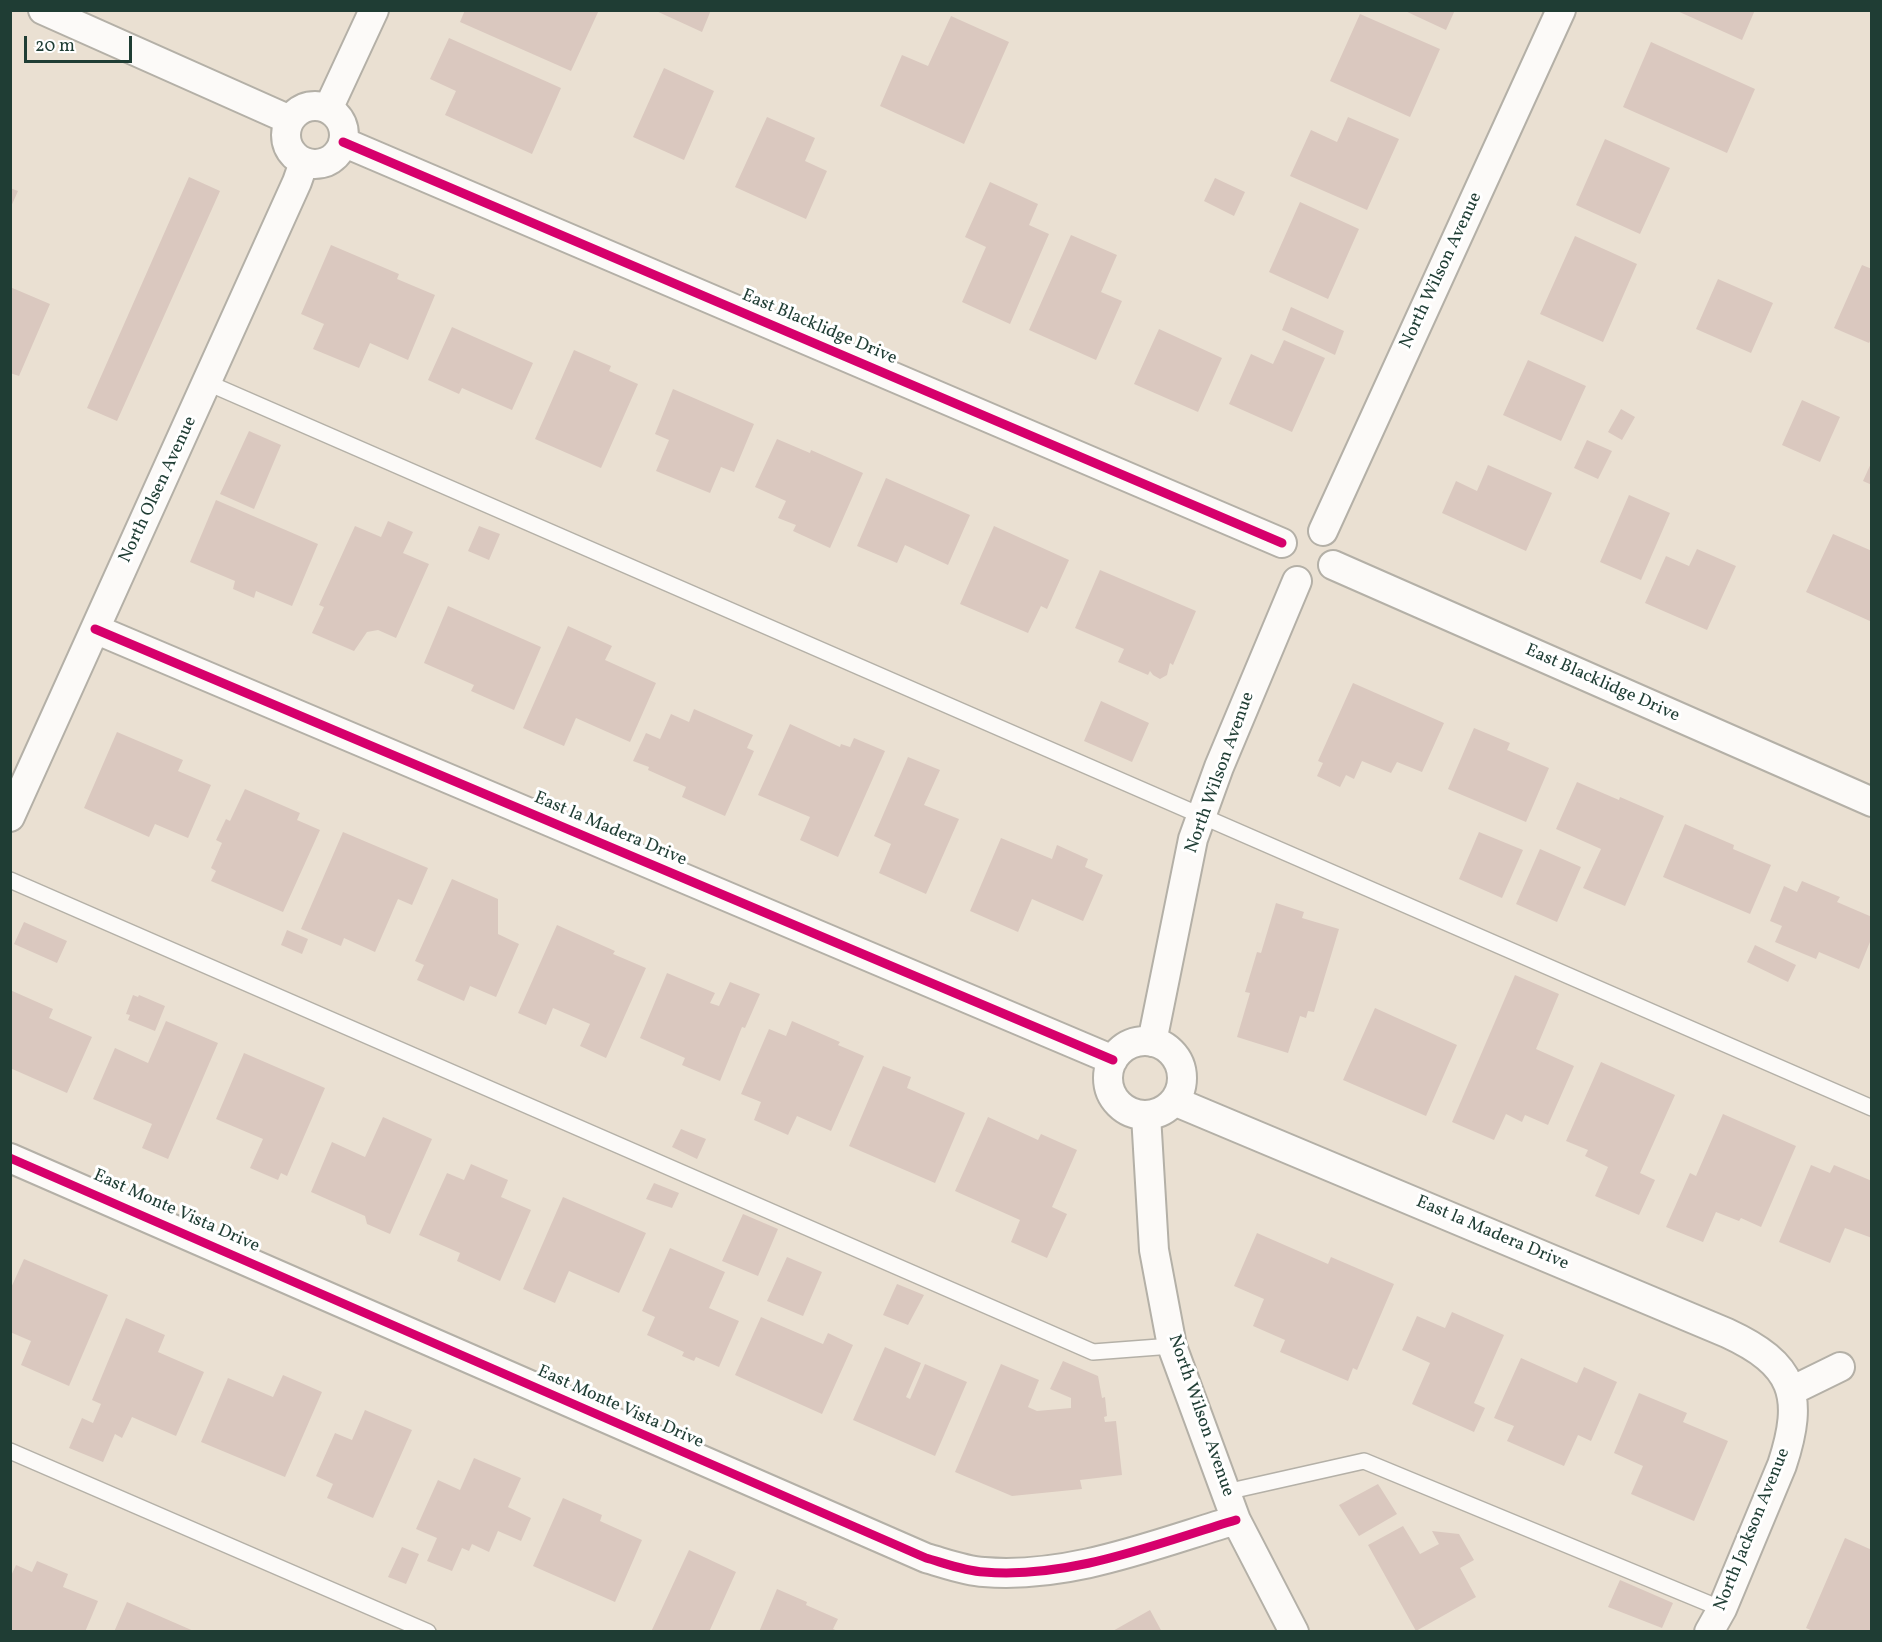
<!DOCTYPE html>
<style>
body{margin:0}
#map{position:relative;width:1882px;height:1642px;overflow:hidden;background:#eae0d2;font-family:Vollkorn,serif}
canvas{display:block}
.frame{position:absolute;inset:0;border:12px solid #1f3d34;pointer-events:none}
.scale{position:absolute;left:24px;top:36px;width:108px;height:27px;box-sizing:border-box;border:3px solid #1f3d34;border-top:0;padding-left:8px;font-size:18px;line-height:21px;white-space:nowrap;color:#1f3d34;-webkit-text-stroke:4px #fff;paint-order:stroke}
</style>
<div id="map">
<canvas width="1882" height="1642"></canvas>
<div class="frame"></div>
<div class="scale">20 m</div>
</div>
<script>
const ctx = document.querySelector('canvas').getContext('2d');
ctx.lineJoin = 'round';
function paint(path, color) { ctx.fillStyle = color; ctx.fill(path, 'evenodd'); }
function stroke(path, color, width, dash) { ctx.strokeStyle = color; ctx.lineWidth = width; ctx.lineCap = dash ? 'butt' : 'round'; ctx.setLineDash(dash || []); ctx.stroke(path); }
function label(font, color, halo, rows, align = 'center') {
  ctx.font = font + ' Vollkorn,serif'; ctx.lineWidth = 6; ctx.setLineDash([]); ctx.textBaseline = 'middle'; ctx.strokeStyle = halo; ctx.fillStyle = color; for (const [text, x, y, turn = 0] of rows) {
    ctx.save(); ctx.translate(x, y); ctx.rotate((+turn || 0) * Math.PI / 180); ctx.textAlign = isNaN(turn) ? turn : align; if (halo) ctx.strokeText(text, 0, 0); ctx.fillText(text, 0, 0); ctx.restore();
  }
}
paint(new Path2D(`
 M465 10H599L571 71 460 22Z
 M654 10H711L702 32Z
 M1403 10H1455L1446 30Z
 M1675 10H1755L1742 40Z
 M1360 14 1440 49 1410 117 1330 81Z
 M951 16 1009 42 964 144 880 106 902 55 928 66Z
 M449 38 561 88 532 154 445 115 456 91 430 79Z
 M1651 42 1755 89 1727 153 1623 107Z
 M664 68 714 91 684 160 633 137Z
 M767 117 815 138 805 161 827 171 806 219 735 187Z
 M1348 117 1399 139 1367 210 1290 176 1311 130 1337 142Z
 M1605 139 1670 168 1640 234 1576 205Z
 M189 177 220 191 117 421 87 408Z
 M1215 178 1245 192 1234 216 1204 201Z
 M990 182 1038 204 1029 225 1049 234 1010 324 962 302 986 247 965 237Z
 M10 188 18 191 10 209Z
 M1300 202 1359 229 1328 299 1269 272Z
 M1071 235 1117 255 1101 292 1122 301 1096 360 1029 330Z
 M1575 236 1637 264 1603 342 1540 314Z
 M331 245 399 274 397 279 435 295 408 360 370 343 359 368 313 349 324 324 301 314Z
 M1862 265 1872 269V337L1869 343 1834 328Z
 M1718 279 1773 303 1751 353 1696 329Z
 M10 287 50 304 19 376 10 373Z
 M1291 307 1344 331 1335 355 1282 330Z
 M452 327 533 363 512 410 462 388 459 394 428 380Z
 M1159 329 1222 358 1198 412 1134 384Z
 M1284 340 1325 358 1292 432 1229 404 1251 354 1273 364Z
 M574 350 611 366 609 371 638 384 601 468 535 439Z
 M1528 360 1586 386 1561 441 1503 415Z
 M673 389 754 424 734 472 721 467 710 493 656 471 669 440 655 434Z
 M1802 400 1840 417 1820 462 1782 445Z
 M1621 409 1635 417 1622 440 1608 432Z
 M249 431 281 445 254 509 220 494Z
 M777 439 810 453 811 450 863 473 830 548 793 531 796 525 778 518 786 501 755 487Z
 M1587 440 1612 451 1598 479 1574 468Z
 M1872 461V485L1863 481Z
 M1488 465 1552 493 1526 551 1442 513 1456 481 1477 491Z
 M886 478 970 515 948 565 905 545 897 563 857 546Z
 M1629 495 1670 513 1641 580 1600 562Z
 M216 500 318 544 292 606 256 591 254 598 233 589 235 581 190 562Z
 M388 521 413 532 403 553 429 564 396 638 378 630 367 632 354 651 312 633 324 607 319 605 355 526 381 537Z
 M479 526 500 534 489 560 468 551Z
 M994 526 1069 560 1047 609 1041 606 1028 633 960 604Z
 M1833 534 1872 551V622L1806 592Z
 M1697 549 1736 566 1707 630 1645 603 1666 556 1689 566Z
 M1100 570 1196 611 1173 665 1170 663 1167 675 1160 679 1153 675 1150 671 1148 675 1118 662 1124 649 1075 628Z
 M448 606 541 647 514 710 471 691 474 685 424 663Z
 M568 626 612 646 605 660 656 683 630 742 576 718 564 746 523 728Z
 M1353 683 1444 723 1422 772 1397 762 1391 773 1362 761 1354 779 1346 775 1340 787 1317 776 1323 763 1318 761Z
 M1101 701 1149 723 1132 762 1084 741Z
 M694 709 753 735 747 748 754 751 725 816 682 797 686 787 648 770 649 767 633 761 646 733 660 739 671 714 689 722Z
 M790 724 840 747 841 744 850 747 854 738 885 751 838 857 800 840 810 817 758 795Z
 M1474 728 1510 743 1507 750 1549 768 1526 822 1448 789Z
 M117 732 183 760 178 771 211 785 188 838 155 824 149 837 84 808Z
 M908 757 940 770 924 805 959 819 926 894 879 873 891 844 874 836Z
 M1577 782 1619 800 1620 797 1664 816 1625 906 1583 888 1601 849 1556 829Z
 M245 789 300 813 297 820 320 830 283 912 211 881 216 871 211 868 222 843 216 840 226 819 230 821Z
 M1685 824 1734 845 1733 849 1771 865 1750 914 1663 877Z
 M343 832 428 868 412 905 398 899 375 952 344 938 341 946 301 929Z
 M1479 832 1523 850 1502 898 1459 879Z
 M1001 838 1052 859 1057 845 1088 859 1085 867 1103 875 1083 921 1032 899 1018 932 970 911Z
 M1540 849 1581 867 1557 922 1516 904Z
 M452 879 498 899V934L519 944 496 997 470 986 464 1001 417 980 424 965 415 961Z
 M1802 881 1840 897 1837 902 1872 917V937L1859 969 1819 952 1816 959 1775 942 1782 926 1770 921 1784 886 1797 892Z
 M1276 903 1304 912 1302 918 1339 929 1314 1012 1308 1011 1306 1018 1300 1016 1288 1053 1237 1037 1250 993 1245 992 1257 952 1261 953Z
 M24 922 67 941 57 963 14 944Z
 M557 925 615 951 613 954 646 968 606 1058 580 1046 590 1024 553 1008 546 1025 518 1013Z
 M287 930 308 939 302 954 281 945Z
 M1755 945 1796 965 1788 982 1747 962Z
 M667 973 715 993 710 1003 719 1006 730 982 760 994 745 1028 742 1027 720 1081 682 1065 685 1058 640 1038Z
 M1515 975 1559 994 1536 1049 1574 1066 1548 1125 1525 1115 1522 1122 1506 1114 1494 1140 1452 1122Z
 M10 990 53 1009 49 1018 92 1037 67 1093 10 1068Z
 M133 995 138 997 139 995 165 1006 155 1031 128 1020 130 1015 126 1014Z
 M1375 1008 1457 1045 1426 1116 1343 1080Z
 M166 1021 218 1043 168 1159 142 1148 152 1124 93 1099 115 1048 148 1063Z
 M792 1021 840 1042 838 1045 864 1056 831 1131 797 1116 788 1135 754 1120 761 1102 741 1094 769 1029 786 1036Z
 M244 1053 325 1088 287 1176 281 1173 278 1180 250 1168 263 1139 216 1119Z
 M1601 1062 1675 1095 1640 1173 1655 1180 1639 1215 1595 1196 1608 1167 1585 1156 1588 1150 1566 1141Z
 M883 1066 911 1077 907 1088 965 1113 935 1183 849 1146Z
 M1723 1114 1796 1146 1761 1227 1741 1218 1739 1221 1716 1212 1703 1242 1666 1227 1690 1173 1696 1176Z
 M383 1117 432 1139 390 1234 367 1224 365 1216 311 1192 332 1142 365 1157Z
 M988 1117 1038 1140 1041 1134 1077 1150 1052 1207 1067 1214 1047 1258 1011 1242 1020 1220 955 1191Z
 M681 1129 706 1139 697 1159 672 1147Z
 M471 1164 508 1180 501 1197 531 1210 500 1281 457 1261 460 1253 419 1235 447 1173 464 1180Z
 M1811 1165 1830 1173 1834 1165 1872 1181V1238L1845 1228 1830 1263 1779 1242Z
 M654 1183 679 1193 672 1208 646 1199Z
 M563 1197 646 1233 619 1293 569 1271 555 1303 523 1289Z
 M743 1214 778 1229 758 1276 722 1261Z
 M1257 1233 1328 1264 1331 1257 1394 1284 1357 1370 1353 1368 1348 1381 1280 1352 1285 1340 1253 1326 1264 1299 1234 1286Z
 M670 1248 725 1272 709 1308 739 1321 719 1367 696 1357 694 1361 682 1356 684 1352 647 1335 655 1317 642 1311Z
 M787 1257 822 1272 803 1316 767 1301Z
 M24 1259 108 1295 69 1386 21 1365 31 1341 10 1332V1290Z
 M897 1284 924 1295 908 1325 883 1315Z
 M1452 1312 1504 1335 1474 1403 1485 1408 1474 1432 1412 1404 1430 1363 1402 1350 1417 1316 1445 1328Z
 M761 1317 823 1344 828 1333 853 1345 822 1414 735 1375Z
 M126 1318 165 1335 158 1352 204 1372 176 1436 132 1417 122 1438 115 1434 103 1462 69 1448 82 1418 93 1423 101 1404 92 1400Z
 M885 1347 921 1363 906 1397 910 1399 925 1364 967 1382 935 1456 853 1420Z
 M1521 1358 1577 1383 1584 1367 1617 1382 1591 1441 1578 1435 1564 1466 1507 1441 1514 1426 1494 1418Z
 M1063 1361 1098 1376 1102 1398 1105 1397 1107 1416 1104 1417 1105 1422 1116 1421 1122 1475 1080 1480 1082 1489 1012 1496 955 1472 1001 1364 1039 1380 1028 1407 1037 1411 1071 1408V1398L1050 1389Z
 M283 1375 322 1392 285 1477 201 1442 228 1378 273 1397Z
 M1639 1393 1687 1413 1683 1422 1728 1441 1694 1521 1631 1494 1643 1466 1614 1453Z
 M365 1410 412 1430 373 1518 327 1498 333 1484 316 1476 335 1433 352 1440Z
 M474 1458 521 1478 508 1507 531 1518 521 1541 498 1531 489 1552 472 1544 469 1551 462 1548 452 1571 427 1561 437 1538 416 1529 438 1480 460 1490Z
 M1378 1484 1397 1514 1359 1536 1339 1505Z
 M563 1498 602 1515 600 1521 642 1540 615 1602 533 1566Z
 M1403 1526 1420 1554 1439 1544 1432 1531 1459 1534 1474 1560 1460 1568 1476 1597 1416 1631 1368 1545Z
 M1845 1538 1872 1550V1632H1815L1806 1628Z
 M402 1547 419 1554 406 1584 388 1577Z
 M689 1550 736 1572 709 1632H651Z
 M37 1561 68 1574 63 1587 98 1601 85 1632H10V1578L16 1565 32 1572Z
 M1620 1580 1673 1603 1662 1628 1608 1607Z
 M777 1589 807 1602 806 1605 838 1619 833 1629 840 1632H759Z
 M127 1602 196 1632H114Z
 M1150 1610 1162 1632H1111Z`), '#dac8bf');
const lane = new Path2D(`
 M208 383 1872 1108
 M10 880 1093 1352 1172 1346
 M10 1451 428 1632
 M1226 1492 1364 1461 1722 1609`);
const street = new Path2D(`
 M43 10 290 120
 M286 135a29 29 0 1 1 58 0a29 29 0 1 1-58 0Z
 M328 109 374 10
 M343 142 1282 543
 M1323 531 1561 10
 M1333 565 1872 802
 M95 629 1113 1060
 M10 817 297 182 304 162
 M1108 1078a37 37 0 1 1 74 0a37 37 0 1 1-74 0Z
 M1152 1042 1193 839 1219 767 1297 581
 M1174 1101 1727 1333C1794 1364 1805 1395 1782 1465L1722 1609 1709 1632
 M1146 1115 1154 1250 1172 1346 1236 1520 1294 1632
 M10 1158 926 1558C944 1563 965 1571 984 1572 1070 1579 1155 1544 1236 1520
 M1791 1391 1840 1367`);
stroke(lane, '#b4b0a7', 18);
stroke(street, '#b4b0a7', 32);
stroke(lane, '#fcfaf8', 15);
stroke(street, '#fcfaf8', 28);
stroke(new Path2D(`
 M343 142 1282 543
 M95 629 1113 1060
 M10 1158 926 1558C944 1563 965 1571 984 1572 1070 1579 1155 1544 1236 1520`), '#d6006c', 9);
label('18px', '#1f3d34', '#fff', [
 ["North Wilson Avenue",1442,271,-65],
 ["East Blacklidge Drive",819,328,23],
 ["North Olsen Avenue",159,490,-65],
 ["East Blacklidge Drive",1602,684,24],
 ["North Wilson Avenue",1221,773,-70],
 ["East la Madera Drive",610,830,23],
 ["East Monte Vista Drive",176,1212,24],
 ["East la Madera Drive",1492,1234,23],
 ["East Monte Vista Drive",620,1408,24],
 ["North Wilson Avenue",1200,1416,71],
 ["North Jackson Avenue",1753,1530,-68]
]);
</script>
